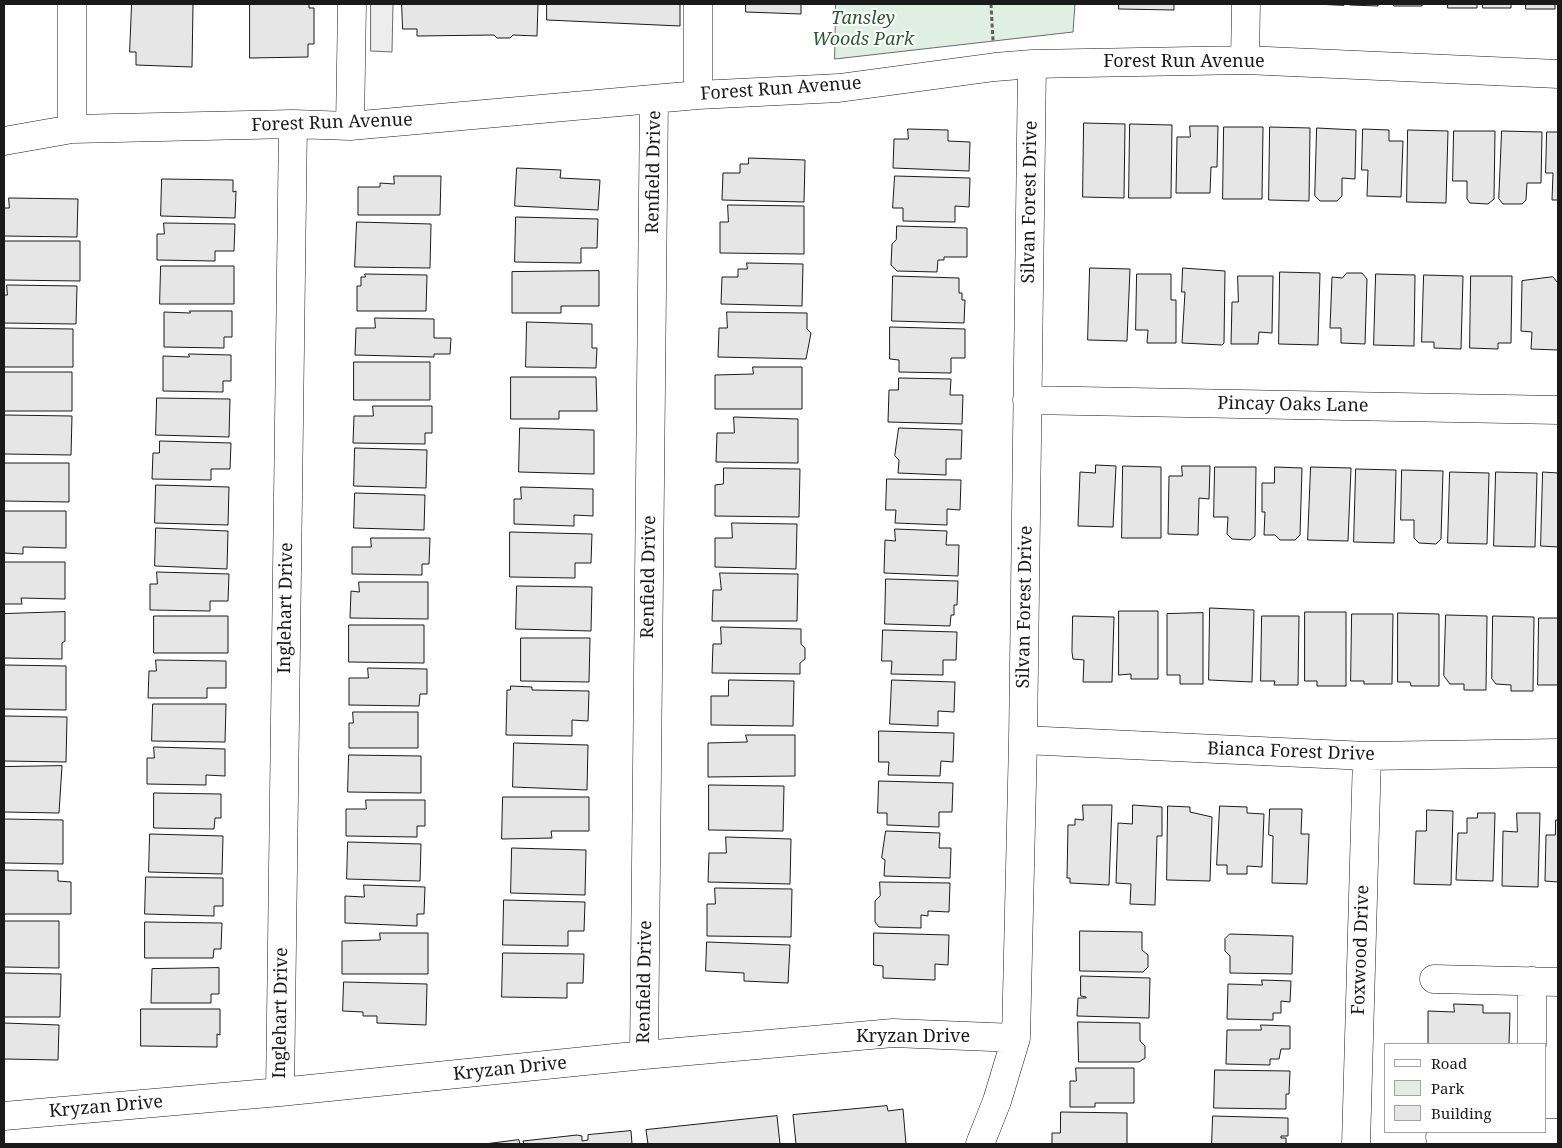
<!DOCTYPE html>
<style>
body{margin:0}
#map{position:relative;width:1562px;height:1148px;overflow:hidden;background:#fff;font-family:"Noto Serif",serif}
canvas{display:block}
.frame{position:absolute;inset:0;border:5px solid #1a1a1a;pointer-events:none}
.legend{position:absolute;left:1384px;top:1043px;width:162px;height:90px;box-sizing:border-box;background:#fff;border:1px solid #a3a3a3;margin:0;padding:6px 9px;list-style:none;font-size:15px;color:#1a1a1a}
.legend li{display:flex;align-items:center;gap:10px;height:25px}
.legend b{width:25px;border:1px solid #a3a3a3}
</style>
<div id="map">
<canvas width="1562" height="1148"></canvas>
<div class="frame"></div>
<ul class="legend">
<li><b style="height:6px;background:#fff"></b>Road</li>
<li><b style="height:14px;background:#e0efe3"></b>Park</li>
<li><b style="height:14px;background:#e6e6e6"></b>Building</li>
</ul>
</div>
<script>
const ctx = document.querySelector('canvas').getContext('2d');
ctx.lineJoin = 'round';
function paint(path, color) { ctx.fillStyle = color; ctx.fill(path, 'evenodd'); }
function stroke(path, color, width, dash) { ctx.strokeStyle = color; ctx.lineWidth = width; ctx.lineCap = dash ? 'butt' : 'round'; ctx.setLineDash(dash || []); ctx.stroke(path); }
function label(font, color, halo, rows, align = 'center') {
  ctx.font = font + ' "Noto Serif",serif'; ctx.lineWidth = 4; ctx.setLineDash([]); ctx.textBaseline = 'middle'; ctx.strokeStyle = halo; ctx.fillStyle = color; for (const [text, x, y, turn = 0] of rows) {
    ctx.save(); ctx.translate(x, y); ctx.rotate((+turn || 0) * Math.PI / 180); ctx.textAlign = isNaN(turn) ? turn : align; if (halo) ctx.strokeText(text, 0, 0); ctx.fillText(text, 0, 0); ctx.restore();
  }
}
const green = new Path2D(`
 M836 4H1075L1073 32 835 59Z`);
paint(green, '#e0efe3');
stroke(green, '#6a6a6a', 1);
const parking = new Path2D(`
 M371 4H393L392 52 371 51Z`);
paint(parking, '#ededed');
stroke(parking, '#6a6a6a', 1);
const building = new Path2D(`
 M132 4H193L192 67 136 65V52H130Z
 M250 4H309V8H314V44H308V57L250 58Z
 M402 4H538L537 36 513 35 510 38H497L494 35 417 36V29H403Z
 M547 4H680V26L547 20Z
 M746 4H801V14L746 12Z
 M1119 4H1174V10L1119 9Z
 M1315 4H1344V5Z
 M1350 4H1378V6L1350 5Z
 M1394 4H1422V6H1394Z
 M1448 4H1477V8H1448Z
 M1483 4H1511V8H1483Z
 M1526 4H1555V9H1526Z
 M1084 123 1125 124 1124 198 1083 197Z
 M1130 124 1172 125 1171 198H1129Z
 M1190 126H1218L1217 167H1211L1210 193H1176L1177 137H1190Z
 M1224 127H1263L1262 199H1223Z
 M1270 127 1310 128 1309 201 1269 200Z
 M1317 128 1356 130 1355 179 1342 178V196L1337 201H1320L1315 196Z
 M908 129 948 130V141L970 142 969 171 893 168 894 139H908Z
 M1363 129 1389 130V141H1403L1401 197 1367 196 1368 170H1362Z
 M1408 130 1448 131 1446 203 1407 202Z
 M1454 131H1495L1494 199 1488 204 1470 203 1467 199V181H1453Z
 M1502 131 1542 132 1541 183H1527L1526 200 1522 204H1503L1499 199Z
 M1547 132H1558V200H1552L1553 173H1546Z
 M749 158 805 160 804 202 722 200 723 173H740V164H748Z
 M517 168 561 170 560 178 600 180 598 210 515 206Z
 M394 176H441L440 215H358V187H380V183L394 184Z
 M895 176 970 178 969 207 955 206V222L903 221V208H893Z
 M162 179 233 180V192L236 191 235 218 161 216Z
 M9 198 78 199 77 237 4 236V208H9Z
 M728 205 804 206V254L720 253V222H728Z
 M516 217 598 219 597 248H581V263L515 262Z
 M357 222 431 224 430 268 355 267Z
 M164 223 235 224 234 251H215V261L157 260V234H164Z
 M897 226 967 228V257H944V260H938L937 272 897 271 891 265 892 244 896 240Z
 M4 241H80V281L4 280Z
 M747 263 803 264 802 306 721 304 722 277H738V269H747Z
 M161 266H234V304H160Z
 M1090 268 1130 269 1127 341 1088 340Z
 M1183 268 1225 271 1224 343 1222 345 1182 343 1185 292H1182Z
 M599 271V306H561V313H512V272Z
 M1280 272 1320 273 1318 345 1279 344Z
 M1347 273H1362L1367 279 1365 344 1341 343V328H1330L1332 277 1342 278Z
 M365 274 427 275 426 311H357V286H361V277H365Z
 M1137 274H1171V300H1176V343H1147L1148 330H1136Z
 M1376 274 1415 275 1414 346 1374 345Z
 M1424 275 1463 276 1461 349 1434 348V342H1422Z
 M893 276 959 278V293H962V300H965L964 323 892 321Z
 M1238 276H1273L1272 333 1259 332 1258 344H1231L1232 302H1238Z
 M1471 276H1512L1511 343H1498V349L1470 348Z
 M1553 277 1558 283V350L1531 349 1532 332 1521 331 1522 281Z
 M7 285 77 286 76 324 4 323V295H7Z
 M190 311H232V337H224V348L164 347V312L190 313Z
 M727 312 807 313V329L811 333 806 359 718 357 719 328H727Z
 M375 318 434 319V338H451L450 354H434V357L355 355 356 328H375Z
 M527 322 592 324V348H597L596 368 526 367Z
 M890 327 965 329V358H951V373L899 372V360L890 359Z
 M4 328 73 329V367H4Z
 M189 354 231 355V381H223V392L163 391V356L189 357Z
 M354 362H430V400H354Z
 M753 367H802V409H715V375L753 374Z
 M4 372H72V411H4Z
 M511 377H596L597 411H559V419H511Z
 M899 378 951 379 950 395H963L962 424 888 422 889 390H898Z
 M157 398 230 399 229 437 156 435Z
 M373 406H432V433H425V444L353 443 354 416H373Z
 M4 415 72 416 71 455 4 454Z
 M734 417 798 419V463L716 462 717 433H734Z
 M520 428 594 430V474L519 472Z
 M899 428 962 430 961 459H946V475L898 473 899 460 895 456Z
 M160 441 231 443 230 469H211V480L152 479 153 453H159Z
 M355 448 427 450 426 488 354 486Z
 M4 463H69V502L4 501Z
 M1096 465 1116 466 1113 527 1078 526 1080 472 1095 473Z
 M1123 466 1161 467V538H1122Z
 M1182 466H1210L1209 499 1199 498 1198 535 1168 534 1169 476H1182Z
 M1215 467H1256L1255 536 1250 540 1232 539 1227 534 1228 517H1214Z
 M1275 467 1302 468 1300 535 1295 540H1280L1275 535H1264L1265 512H1262V483H1274Z
 M1311 467 1351 468 1348 541 1308 540Z
 M724 468 800 469 799 517 715 516V485L723 484Z
 M1356 469 1396 470 1394 543 1354 542Z
 M1402 470 1443 471 1441 539 1436 544 1419 543 1414 538V520H1401Z
 M1450 472 1489 473 1487 544 1448 543Z
 M1496 472 1537 473 1535 547 1494 546Z
 M1543 472 1558 473V547L1541 546Z
 M887 479 961 480 960 510 947 509V525L895 523 896 510H886Z
 M156 485 229 487 228 525 155 523Z
 M521 487 593 489V516L574 515V526L514 524V499H521Z
 M355 493 425 495 424 530 354 528Z
 M4 511H66V548L23 547V554L4 553Z
 M732 523 797 524 796 569 715 567V538H732Z
 M156 528 228 531 227 569 155 566Z
 M895 529 947 531 946 545H959L958 576 884 573 885 540 895 541Z
 M510 532 592 534 591 563H575V578L510 577Z
 M371 538H430L429 564H422V575L352 574V547H371Z
 M4 562H65V599L21 598 22 604H4Z
 M157 572 229 574 228 601H210V611L150 610V584H157Z
 M720 573 798 574 797 621H712L713 590H721Z
 M886 579 958 581 957 605H954V615H951L950 626 885 624Z
 M359 582H428V619L350 618 351 591 359 592Z
 M517 586 592 587 591 631 516 629Z
 M1210 608 1254 610 1252 682 1209 680Z
 M1119 611H1158V679H1131V674L1119 675Z
 M65 612V641L62 643V659L4 658V614Z
 M1305 612H1346V686H1317V681H1305Z
 M1203 613V684H1180V675H1167V614Z
 M1398 613 1439 614V686H1411L1410 682H1398Z
 M1352 614H1393L1392 684H1364V681H1351Z
 M1446 615 1487 616 1486 690H1464V684H1450L1444 676Z
 M154 616H228V653H154Z
 M1073 616 1114 617 1112 682H1083L1084 660 1073 659 1072 652Z
 M1262 616H1299L1298 685H1274L1275 681H1261Z
 M1493 616 1534 617 1533 691H1511V685L1496 684 1492 679Z
 M1539 618H1558V687V685H1538Z
 M349 625H424V663L349 662Z
 M721 627 801 629V644L805 648V659L800 663V674L712 673 713 644H721Z
 M883 630 957 632 956 660H943V675L891 674 892 661H882Z
 M521 638H590L589 682 521 681Z
 M156 660 226 661V688H207V698H148L149 671H156Z
 M4 665 66 666V710L4 709Z
 M368 668 427 669V694H420L419 706 349 705V678H368Z
 M729 680 794 681 793 726 711 725V696H728Z
 M892 680 955 682 954 712 938 711V726L890 724Z
 M511 686 532 687V690L589 691 588 721 572 720V736L506 735 507 690H510Z
 M153 704H226L225 742 152 741Z
 M353 712H418V748H349V723H353Z
 M4 716 67 717 66 762 4 761Z
 M879 731 954 733 953 762 941 761 940 776 888 775 889 762H879Z
 M746 735H795V776L708 777V743L747 742Z
 M514 743 588 745 587 790 513 787Z
 M154 747 225 749V776L206 775V785L147 784V758H154Z
 M349 755 421 756V793L348 792Z
 M62 766 59 813 4 812V767Z
 M879 781 953 783 952 812H939V827L887 825V813H878Z
 M709 785 784 786 783 831 709 830Z
 M154 793 221 794V818H215L214 829 154 828Z
 M503 797H589V831H551L552 838 502 839Z
 M366 800H425V826H417V837L346 836V809H366Z
 M1083 805H1112L1109 885 1070 883V878H1067L1068 825H1075V819L1083 820Z
 M1133 805 1162 807V836H1157L1155 905 1130 904 1131 884 1116 883 1118 823 1132 824Z
 M1168 806 1190 807V812L1212 817 1210 881 1167 880Z
 M1220 806 1247 807V813L1264 814 1262 867 1247 866V874H1227V865H1217Z
 M1270 809H1302L1301 834H1309L1307 884 1272 883 1273 836 1269 835Z
 M1427 810 1453 811 1451 885 1414 884 1416 831H1426Z
 M1478 813H1495L1493 881 1456 880 1458 833H1467V818H1477Z
 M1517 813H1540L1538 887 1502 886 1503 831 1517 832Z
 M4 819 63 820V864L4 863Z
 M1556 820H1558V882L1545 881 1546 835H1555Z
 M886 831 940 833 939 848H951L950 878 884 876 885 860 882 858Z
 M150 834 223 836 222 874 149 872Z
 M726 837 791 839 790 884 708 882 709 853H726Z
 M348 842 421 844 420 881 347 879Z
 M512 848 586 850 585 895 511 893Z
 M4 870 58 871V881L71 882V914H4Z
 M146 877 223 878V906H214V916L145 914Z
 M880 882 950 883 949 912 928 911V916L921 915V928L879 927 875 922V901L880 896Z
 M364 885 425 887 424 914H417V926L345 923V896L364 897Z
 M715 888 792 889 791 937 707 936V904H715Z
 M504 900 585 902 584 931H568V946L503 945Z
 M4 921H59V968L4 967Z
 M145 922 222 923 221 949H214L213 958H145Z
 M1080 931 1142 932V950L1148 955V967L1143 972 1080 971Z
 M380 933H428V974H342V941L380 940Z
 M874 933 949 935 948 965 935 964V980L883 978V966L874 965Z
 M1230 934 1293 936 1292 974 1230 973V956L1225 951V939Z
 M707 942 790 945 788 983 744 981V973L706 971Z
 M503 953 584 954 583 983H567V998L502 997Z
 M219 968V994H211V1003H151L152 969Z
 M4 973 61 974 60 1017H4Z
 M1081 976 1150 978 1149 1018 1077 1016 1078 998H1086V997L1081 996Z
 M1262 980 1291 981 1290 1002 1281 1001V1013H1273V1020L1227 1019 1228 984 1262 985Z
 M344 982 427 984 426 1025 377 1023V1016H363V1012L343 1011Z
 M1454 1004 1483 1005V1013H1510L1509 1044H1428V1011L1454 1012Z
 M141 1009H220V1035L217 1034V1047L141 1046Z
 M1078 1022 1140 1023V1041L1145 1046V1058L1139 1062H1079Z
 M4 1023 59 1025 58 1060 4 1059Z
 M1261 1025 1290 1026V1049H1281L1279 1059H1270V1065L1226 1064 1227 1030H1261Z
 M1076 1068H1134V1103H1095V1107H1070V1081H1076Z
 M1215 1070 1290 1071 1289 1094H1286V1109L1214 1108Z
 M887 1106 888 1111 903 1109 906 1144H796L793 1115Z
 M1061 1112 1127 1113V1144H1052V1133H1060Z
 M777 1116 780 1144H648L646 1130Z
 M1213 1116 1288 1118V1136H1281V1138H1286V1144H1212Z
 M631 1131 632 1144H524L523 1141 577 1135 582 1136V1141L588 1140V1135Z
 M519 1140 520 1144H485Z`);
paint(building, '#e6e6e6');
stroke(building, '#1a1a1a', 1);
const minor = new Path2D(`
 M72 4V129
 M698 4V95
 M1245 60 1246 4
 M350 126 352 4
 M4 141 72 129 293 124 350 126 698 95 839 88 995 67 1032 64 1245 60 1558 74
 M1027 400 1558 410
 M1023 740 1367 756 1558 753
 M1434 979 1558 982
 M1532 1044V981
 M644 1055 654 100
 M280 1092 293 124
 M4 1116 280 1092 644 1055 893 1033 1016 1038
 M1440 1137 1531 1132 1558 1133
 M980 1144 997 1101 1016 1038 1023 740 1032 64
 M1356 1144 1367 756`);
stroke(minor, '#1a1a1a', 29);
stroke(new Path2D(`
 M991 4 993 41`), '#5f5f5f', 3, [4, 2.5]);
stroke(minor, '#fff', 28);
label('italic 18px', '#2b5a34', '#fff', [
 ["Tansley",863,19],
 ["Woods Park",863,40]
]);
label('18px', '#1a1a1a', '#fff', [
 ["Forest Run Avenue",1184,62],
 ["Forest Run Avenue",781,89,-4],
 ["Forest Run Avenue",332,123,-2],
 ["Renfield Drive",654,172,-89],
 ["Silvan Forest Drive",1030,202,-89],
 ["Pincay Oaks Lane",1293,405,1],
 ["Renfield Drive",649,577,-89],
 ["Silvan Forest Drive",1025,607,-89],
 ["Inglehart Drive",286,608,-89],
 ["Bianca Forest Drive",1291,752,2],
 ["Foxwood Drive",1361,950,-88],
 ["Renfield Drive",645,982,-89],
 ["Inglehart Drive",281,1013,-89],
 ["Kryzan Drive",913,1037],
 ["Kryzan Drive",510,1069,-6],
 ["Kryzan Drive",106,1107,-5]
]);
</script>
